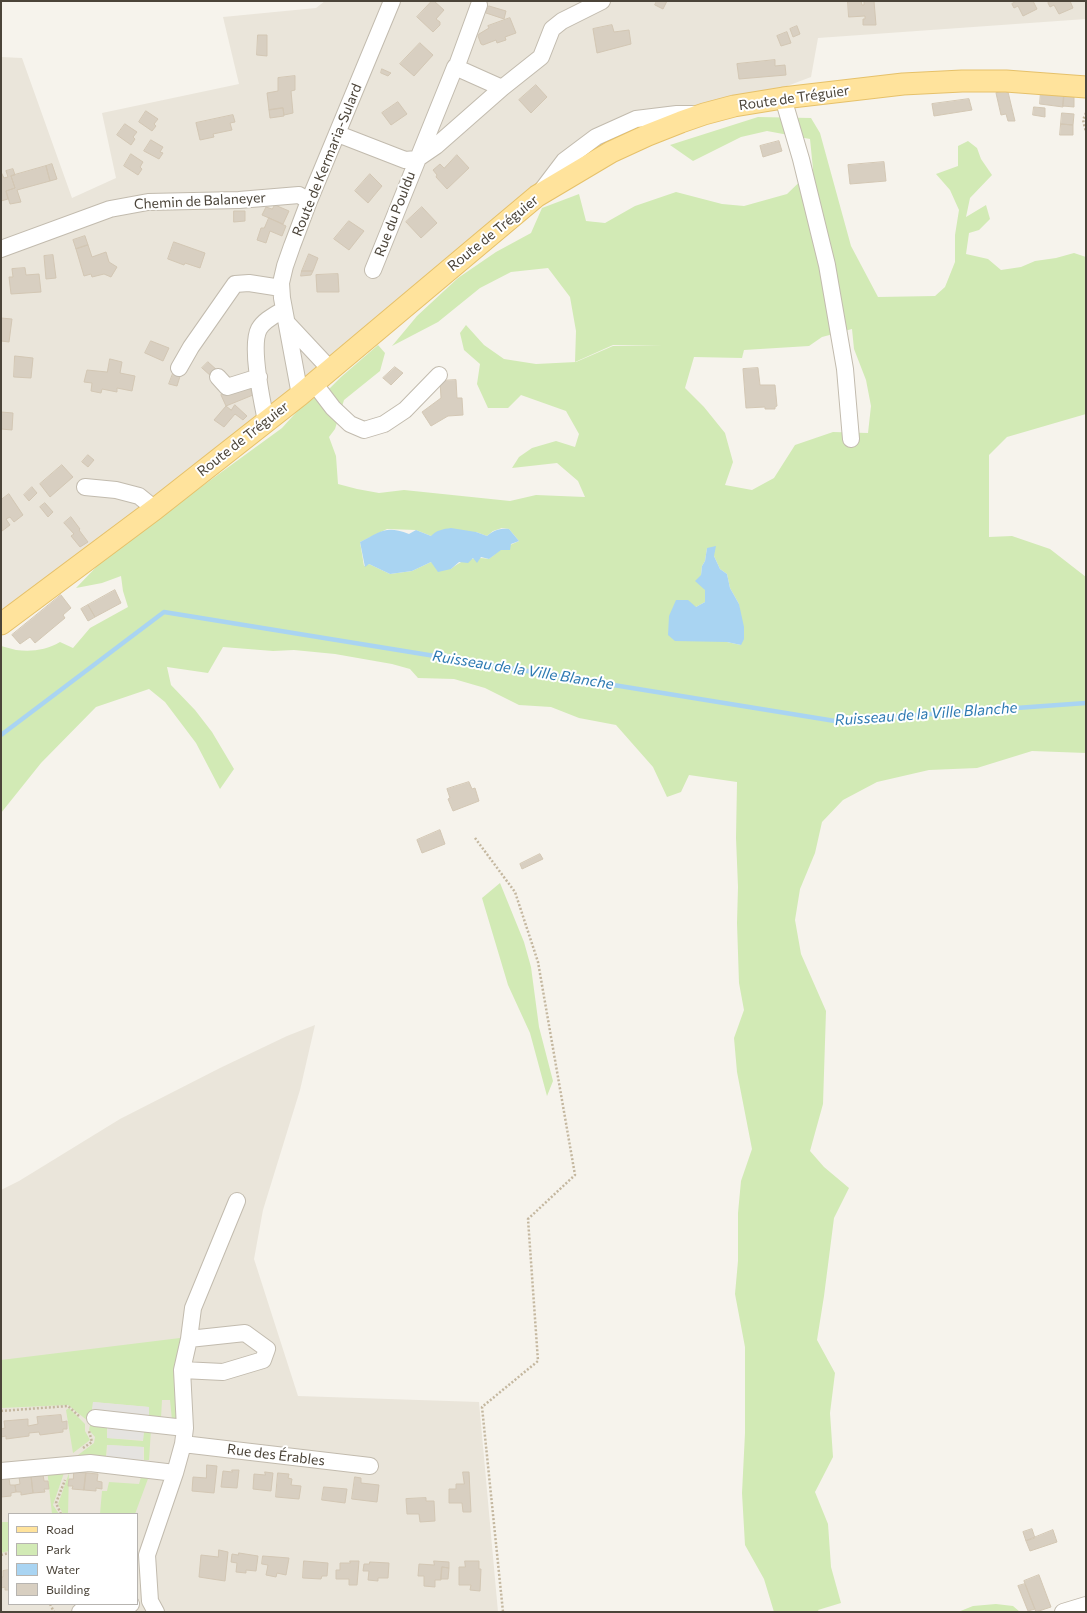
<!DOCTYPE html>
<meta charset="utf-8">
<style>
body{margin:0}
#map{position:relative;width:1087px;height:1613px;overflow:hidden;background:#f6f3ec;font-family:Commissioner,sans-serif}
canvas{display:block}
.frame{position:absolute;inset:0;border:2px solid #4b4439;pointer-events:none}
.legend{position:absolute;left:8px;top:1513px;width:130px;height:92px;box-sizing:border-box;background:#fff;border:1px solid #b7b4b0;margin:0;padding:5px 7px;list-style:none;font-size:12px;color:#4b4439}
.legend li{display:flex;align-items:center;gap:8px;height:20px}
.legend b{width:20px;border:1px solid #b7b4b0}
</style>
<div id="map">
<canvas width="1087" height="1613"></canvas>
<div class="frame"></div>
<ul class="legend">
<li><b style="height:5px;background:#ffe39c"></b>Road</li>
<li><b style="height:11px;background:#d2eab5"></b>Park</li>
<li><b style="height:11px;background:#a9d4f2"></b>Water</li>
<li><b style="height:11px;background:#d8cfc1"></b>Building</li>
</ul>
</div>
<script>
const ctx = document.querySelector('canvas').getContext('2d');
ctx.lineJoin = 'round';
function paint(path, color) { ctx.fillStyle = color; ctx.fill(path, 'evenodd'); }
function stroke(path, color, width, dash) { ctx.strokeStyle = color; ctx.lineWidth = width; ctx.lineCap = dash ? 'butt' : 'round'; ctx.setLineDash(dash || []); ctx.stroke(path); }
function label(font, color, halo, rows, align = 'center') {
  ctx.font = font + ' Commissioner,sans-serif'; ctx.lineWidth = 4; ctx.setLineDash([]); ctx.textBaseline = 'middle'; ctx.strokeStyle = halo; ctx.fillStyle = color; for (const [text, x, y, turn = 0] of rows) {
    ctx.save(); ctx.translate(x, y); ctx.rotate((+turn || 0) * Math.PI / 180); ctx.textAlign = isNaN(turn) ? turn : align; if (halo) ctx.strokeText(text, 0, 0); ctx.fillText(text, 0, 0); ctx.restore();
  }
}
paint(new Path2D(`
 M325 1H1086V19L818 38 811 77 734 106 537 196 1 624V57L22 58 72 198 116 178 102 113 239 84 223 17 316 8Z
 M315 1025 300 1090 263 1210 254 1259 298 1396 479 1402 498 1612H1V1190L19 1181 120 1119 220 1068 287 1036ZM9 1514H137V1604H9Z`), '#eae5da');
paint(new Path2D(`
 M758 117 811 118 820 133 851 246 878 297 935 296 945 287 955 262V235L959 210 950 190 936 174 958 166V146L968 141 977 148 981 159 992 175 970 198 966 217 986 205 990 219 979 230 969 233 966 254 988 259 1001 270 1021 267 1035 261 1056 258 1074 253 1086 257V414L1007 437 989 455V537L1012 536 1050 549 1086 577V753L1032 751 977 768 929 770 877 782 843 800 822 822 815 853 800 889 795 920 801 954 826 1011 823 1104 810 1151 824 1167 849 1188 834 1218 824 1296 817 1340 835 1373 830 1413 833 1457 815 1492 828 1524 831 1567 841 1603 818 1610 819 1612H774L764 1579 745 1545 742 1493 745 1433V1347L735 1294 738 1261V1213L741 1181 752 1149 737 1072 734 1038 744 1010 739 983 737 923 738 887 736 838 737 782 689 775 681 792 667 797 653 767 616 725 579 718 551 707 519 705 485 688 454 679 418 678 410 669 392 664 335 654 294 650 273 651 223 647 208 673 167 667 171 685 195 710 212 732 234 769 220 789 196 743 165 702 149 689 96 707 41 763 1 813V646C6 647 11 649 16 650 32 652 46 650 60 642L73 648 90 628 128 607 123 591 121 576 102 583 76 588 101 562 153 522 282 428 302 406 330 388 341 377 378 345 385 353 380 371 344 400 335 429 329 437 336 456 338 484 357 489 379 493 404 490 510 501 536 495 585 497 578 481 557 463 512 468 519 457 532 448 556 441 575 447 579 434 566 411 521 395 508 408H488L477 384 480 364 464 350 460 333 466 325 484 345 504 359 536 364 576 362 613 346H662L613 345 575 362 576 331 570 297 548 268 511 272 480 288 438 322 392 346 417 316 458 278 496 252 531 233 542 208 579 194 586 221 605 223 635 206 676 192 722 204 744 206 787 194 813 169 810 139 767 131 741 137 693 161 670 145ZM852 329 854 349 866 380 871 406 868 433 833 432 795 445 774 478 752 490 725 485 733 462 725 433 704 407 685 388 694 357 742 358 744 350 809 346 822 337ZM502 528 509 529 519 541 501 549 489 559C475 556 462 559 451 569L431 562 412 571 390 574 369 564 364 566 360 542 387 529 416 530 431 536 476 532 487 536 493 531ZM707 548 714 556 720 569 727 574 730 588 739 604 741 645 727 642 696 607 705 602V590L701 575 702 566 705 561Z
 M500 883 524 942 531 967 539 1027 553 1081 547 1096 530 1033 508 985 482 898Z
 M180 1338 181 1346 175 1373 176 1420H172L170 1400H162L161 1418H149V1407L93 1402 92 1412 88 1421 68 1405 1 1408V1360Z
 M69 1408 85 1424V1431L90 1440 73 1453 66 1410Z
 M90 1425 107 1426V1438L143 1441 144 1430H151L149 1460H144V1447L107 1445 106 1456 78 1455 94 1443 95 1437 89 1430Z
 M66 1467 53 1505 59 1514H52L47 1469Z
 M69 1473 68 1514H63L58 1504Z
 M142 1474 149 1476 135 1514H100L102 1491H107L109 1482 139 1484Z
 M1 1522H9V1551L1 1553Z
 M996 1604 1013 1606 1020 1612H958L973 1606Z`), '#d2eab5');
paint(new Path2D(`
 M93 1402 149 1407V1418L92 1412Z
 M108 1427 144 1430 143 1440 107 1438Z
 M108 1445 143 1447V1460L107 1457Z`), '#e5e3e0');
paint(new Path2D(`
 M451 528 476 532 487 536C494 530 500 528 509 529L519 541 511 544 510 550H501L489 559 481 557 477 563 473 558 468 563 459 562 451 569 438 572 431 562 412 571 390 574 369 564 365 567 360 542C381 532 385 525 409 534L416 530 431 536C437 530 443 529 451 528Z
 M716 546 714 556 720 569 727 574 730 588 739 604 744 627V639L741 645 727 642 675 641 668 635 669 616 676 600H688L696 607 705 602V590L695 581 701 575 702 566 705 561 707 548Z`), '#a9d4f2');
stroke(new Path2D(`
 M1 735 164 612 835 721 1086 703`), '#a9d4f2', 4.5);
const building = new Path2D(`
 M432 1H434L444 10 436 19 440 22V25L433 32 417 17Z
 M657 1H667L663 9 655 5Z
 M848 1H861L862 5H864V1H874L876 25H863V19H865V16L849 17Z
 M1017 1H1033L1037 9 1023 16 1018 6 1014 8 1012 4Z
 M1051 1H1070L1073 8 1059 14 1054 5 1050 7 1048 3Z
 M489 6 506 11 504 19 486 13Z
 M510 18 516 33 505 37 506 40 497 43 496 40 483 45 481 44 478 36 479 34 489 28 488 26Z
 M612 25 614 32 629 30 631 44 597 53 593 29Z
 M797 26 800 34 793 37 790 29Z
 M787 32 791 43 781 46 777 36Z
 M258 35H267V56L257 55Z
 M420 43 433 55 414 76 400 64Z
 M775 60V66L785 65 786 75 739 79 737 64Z
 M382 69 391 73 388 76 381 73Z
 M295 76V90L291 91 293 113 284 115 283 108 269 110 267 93 278 91V78Z
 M536 85 547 97 531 113 519 100Z
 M1041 91 1064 95 1063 107 1040 104Z
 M1008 92 1015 121H1008L1006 114 1001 115 996 93Z
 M1064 95 1074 96V107L1063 106Z
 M969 99 972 110 934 116 932 104Z
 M398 102 407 114 391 125 382 113Z
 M1034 107 1045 108V117L1033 115Z
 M283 108 284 116 270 118 269 110Z
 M146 111 158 119 154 124 156 126 152 131 139 122Z
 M1062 113 1074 114 1073 125 1061 124Z
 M233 115 235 122 230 123 232 130 213 134 214 137 200 140 196 123Z
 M125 124 137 132 133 137 135 139 131 145 117 135Z
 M1061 124 1073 125V135H1060Z
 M151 140 163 147 160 152 163 153 159 159 144 151Z
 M779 141 782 151 763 157 760 146Z
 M131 154 143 162 140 167 142 169 138 175 124 166Z
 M457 155 469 168 447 189 436 177 437 175 433 170 440 164 444 168Z
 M884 162 886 181 850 184 848 165Z
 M52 164 57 179 50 181 46 166Z
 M46 166 50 181 17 190 21 202 10 204 6 191 15 188 11 176Z
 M13 169 15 175 11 176 15 188 6 191 8 199 1 201V172L4 178 8 177 6 171Z
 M370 174 382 186 368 203 355 191Z
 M275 205 289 211 283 224 262 215 266 207 272 209Z
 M422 207 437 223 421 238 406 222Z
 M234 211H245V221L234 222Z
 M269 218 286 226 282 236 270 231 266 243 257 240 261 228H264Z
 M349 221 364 231 349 250 334 239Z
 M85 236 88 245 76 249 73 240Z
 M174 242 205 253 200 268 185 263 184 265 168 259Z
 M88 245 92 257 106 252 109 262 117 267 111 277 104 274 92 277 91 274 84 276 76 249Z
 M309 254 318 258 313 271H302Z
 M53 255 56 278 46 279 44 256Z
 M25 268 26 275 39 274 41 292 11 294 9 277H13L12 269Z
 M302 271H313L311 275 301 276Z
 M338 274 339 292H317L316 275Z
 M1 318 12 319 9 342 1 341Z
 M151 341 169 348 163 361 145 353Z
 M15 356 33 358 31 378 14 377Z
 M110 359 122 362 120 373 135 376 132 391 117 388V392L102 389 101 393 91 391 92 383 84 382 87 370 107 372Z
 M208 362 218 371 212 377 202 368Z
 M395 367 403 373 391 385 383 378Z
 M758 368 760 385H775L777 406 775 407V409H765V407L746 408 743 369Z
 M174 371 181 373 177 386 169 384Z
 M456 380 457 398H462L463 415 448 416 431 426 422 412 441 398 440 381Z
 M247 383 253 395 226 406 221 395Z
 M235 405 247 416 243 420 235 414 224 427 214 420 226 406 231 410Z
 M1 412 13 413 12 430 1 429Z
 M88 455 94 460 88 467 82 462Z
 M62 465 73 477 50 497 40 484Z
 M32 487 37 493 29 501 24 495Z
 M9 494 23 515 14 522 10 517 6 519 10 525 2 531 1 500Z
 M45 503 53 512 48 517 40 507Z
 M71 517 80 529 79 530 88 542 80 547 71 536 74 534 64 523Z
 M115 590 121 603 95 617 88 605Z
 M61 595 71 608 63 615 65 618 35 643 30 637 20 644 12 635Z
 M88 605 95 617 88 621 81 609Z
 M469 782 472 789 475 788 479 801 453 811 448 799 450 798 447 789Z
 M440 830 445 844 422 853 417 840Z
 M540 854 543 859 522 869 520 864Z
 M61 1415 62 1422 67 1421V1429H63V1432L40 1435 39 1432 29 1433V1436L6 1439V1436L1 1437V1429L5 1428 4 1421 28 1419V1426L38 1424 37 1417Z
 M207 1465 217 1466 214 1493 192 1491 193 1477 206 1478Z
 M232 1470H239L237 1488 221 1487 223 1471 232 1472Z
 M74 1472 86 1473 84 1490 72 1489 73 1486H68L69 1479H73Z
 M265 1472 273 1473 271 1491 253 1489 254 1474 265 1475Z
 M463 1472H469L471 1512H463L462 1503H449V1489H456V1484H464Z
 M86 1473 98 1474 97 1481 102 1482V1489L96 1488V1491L84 1490Z
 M278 1473 289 1474 288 1478 292 1479 291 1485 301 1486 299 1499 276 1497Z
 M43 1474 44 1481H48L49 1489H44L45 1492 33 1493 31 1476Z
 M31 1476 33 1493 21 1495V1492H16L15 1485 20 1484 19 1477Z
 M355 1477 361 1478V1483L379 1485 377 1502 352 1499Z
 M9 1478 10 1485H15L16 1492 11 1493V1496L1 1497V1479Z
 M324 1487 347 1489 345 1503 322 1500Z
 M426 1498V1501H434L435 1521 420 1522 419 1514H407L406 1499Z
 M1032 1529 1035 1538 1026 1541 1023 1532Z
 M1053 1530 1057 1542 1030 1551 1026 1541Z
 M219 1550 228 1552 225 1581 199 1577 201 1555 218 1557Z
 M239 1553 258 1556 256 1571 246 1570V1573L236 1572 237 1563 231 1562 232 1554 238 1555Z
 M263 1556 289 1558 286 1575 277 1573 276 1577 266 1575 268 1565 262 1564Z
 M304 1561 328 1563 327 1576H322L321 1579 303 1578Z
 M350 1561H359L357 1585H349V1579H336V1570H340V1563H350Z
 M434 1561 449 1562V1568L442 1567 441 1580H435V1587L424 1586V1576H418L419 1564 434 1565Z
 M465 1561H479V1569H481L480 1591 470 1590 471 1585H459V1567H465Z
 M370 1562 389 1563 388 1578H378V1581L368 1580 369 1571H363L364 1564H369Z
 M442 1567 449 1568 448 1579H441Z
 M9 1570V1590H5V1587L1 1588V1577H3V1571Z
 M1039 1575 1051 1607 1036 1612 1024 1581Z
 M1025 1584 1035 1609 1028 1611 1018 1586Z`);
paint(building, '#d8cfc1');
stroke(building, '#d3c7b4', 1);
const minor = new Path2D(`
 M456 68 479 5
 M502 88 541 57 552 29 562 21 602 1
 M783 98 801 159 827 265 845 369 851 439
 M338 134 405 160 417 159 436 146 502 88 455 67 373 270
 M542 190 564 161 596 137 636 119 677 114H692
 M1 249 110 209 148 202 239 200 299 195 309 201
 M287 323 330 369
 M179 368 191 347 235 284 249 283 281 288
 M218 377 227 387 259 377
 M314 383 333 408 350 424 364 430 384 424 405 410 439 375
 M300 395 282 298 281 283 285 266 292 246 309 201 392 1
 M266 421C262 401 250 346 259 329 264 320 275 315 283 310
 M85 487 116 490 139 496 155 509
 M182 1370 223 1372 263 1360 267 1349 245 1333 189 1339
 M95 1418 185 1428
 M183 1444 370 1466
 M1 1471 90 1463 175 1473
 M80 1612 131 1604
 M156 1612 150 1601 147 1555 175 1473 183 1444 185 1428 182 1370 189 1339 193 1308 237 1201
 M1063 1612 1086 1605`);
const major = new Path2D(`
 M1 624 155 509 300 395 537 196 611 152 648 135 681 122 704 114 734 106 783 98 903 84 962 81H1006L1086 87`);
stroke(minor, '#c2bbae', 18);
stroke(major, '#e6c16a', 23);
stroke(new Path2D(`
 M1086 113 1083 120 1086 132
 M475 838 515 892 538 962 575 1175 528 1219 538 1361 482 1407 503 1612
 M1 1411 68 1406 80 1417
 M83 1448 92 1442 89 1431
 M61 1514 56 1503 65 1480
 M1 1555 9 1553
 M50 1604 54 1612`), '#c4b79f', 2.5, [2, 2]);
stroke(minor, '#fff', 16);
stroke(major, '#ffe39c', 21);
label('14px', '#4b4439', '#fff', [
 ["Route de Tréguier",794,98,-8],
 ["Route de Kermaria-Sulard",327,160,-68],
 ["Chemin de Balaneyer",200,201,-3],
 ["Rue du Pouldu",395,214,-69],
 ["Route de Tréguier",493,233,-39],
 ["Route de Tréguier",243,439,-38],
 ["Rue des Érables",276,1455,7]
]);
label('italic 15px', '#2e7ab2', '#fff', [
 ["Ruisseau de la Ville Blanche",523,670,9],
 ["Ruisseau de la Ville Blanche",926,714,-4]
]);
</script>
